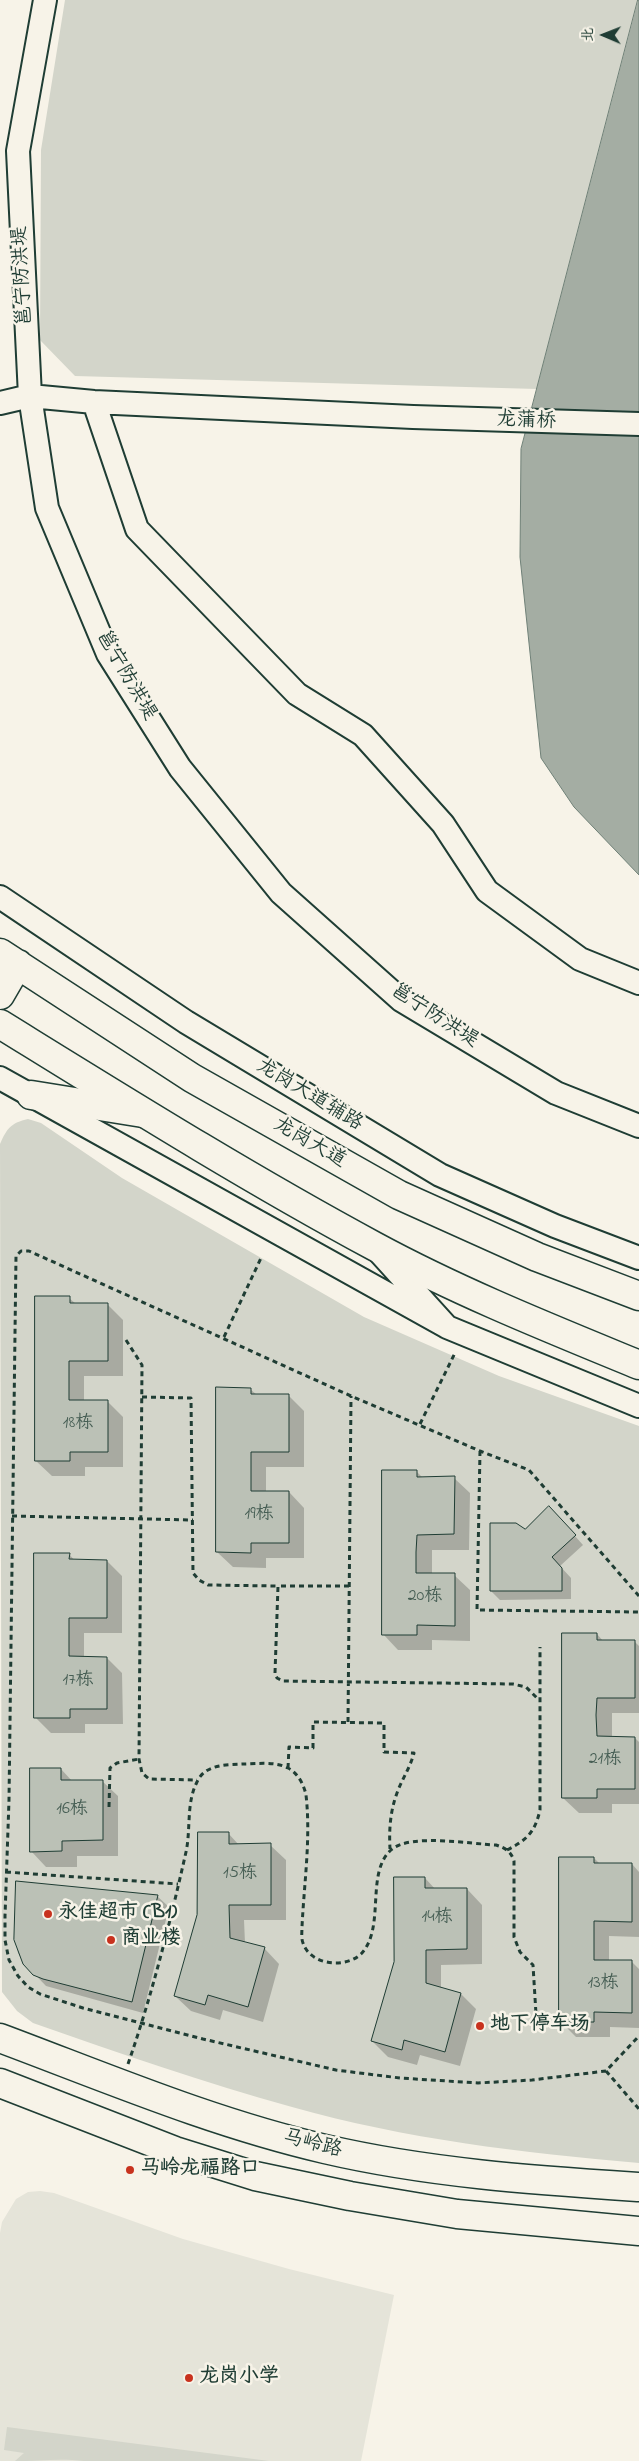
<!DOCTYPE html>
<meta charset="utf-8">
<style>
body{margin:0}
#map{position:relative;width:639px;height:2461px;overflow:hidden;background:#f7f3e8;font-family:"Indie Flower","LXGW WenKai TC",sans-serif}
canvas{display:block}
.north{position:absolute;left:579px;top:10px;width:50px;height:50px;-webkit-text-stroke:4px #f7f3e8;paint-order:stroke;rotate:271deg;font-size:14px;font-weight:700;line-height:20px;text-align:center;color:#1f3d34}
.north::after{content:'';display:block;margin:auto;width:18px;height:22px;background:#1f3d34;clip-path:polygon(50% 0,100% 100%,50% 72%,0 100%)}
</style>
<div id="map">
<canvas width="639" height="2461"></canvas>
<div class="north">北</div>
</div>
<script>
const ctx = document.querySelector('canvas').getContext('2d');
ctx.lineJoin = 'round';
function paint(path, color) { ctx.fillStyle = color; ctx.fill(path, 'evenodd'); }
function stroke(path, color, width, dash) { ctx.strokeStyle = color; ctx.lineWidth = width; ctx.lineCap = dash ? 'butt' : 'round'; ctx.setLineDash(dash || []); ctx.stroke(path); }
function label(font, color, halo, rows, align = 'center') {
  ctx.font = font + ' "Indie Flower","LXGW WenKai TC",sans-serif'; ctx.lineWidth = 5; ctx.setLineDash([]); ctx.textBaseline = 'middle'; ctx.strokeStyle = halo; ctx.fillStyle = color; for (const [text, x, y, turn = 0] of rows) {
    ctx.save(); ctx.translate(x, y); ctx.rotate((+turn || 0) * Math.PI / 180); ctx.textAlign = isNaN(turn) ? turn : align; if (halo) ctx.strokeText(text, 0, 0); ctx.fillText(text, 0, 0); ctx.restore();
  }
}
paint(new Path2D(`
 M40 2191 54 2193 183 2239 289 2269 394 2295 361 2461H0V2233L2 2222 16 2199 28 2192Z`), '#e5e4d9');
paint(new Path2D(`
 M65 0H638L537 389 75 376 40 340 41 150Z
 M28 1119 41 1123 122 1178 364 1317 499 1376 639 1426V2163C523 2153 405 2139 292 2107 205 2083 119 2053 33 2023L17 2011 2 1992 0 1144C7 1128 11 1123 28 1119Z
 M7 2427 269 2461H84C61 2458 38 2461 15 2461L24 2453 4 2450Z`), '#d3d5ca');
const water = new Path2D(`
 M638 0H639V875L574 807 541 758 520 557 521 449Z`);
paint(water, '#a4ada3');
stroke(water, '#6f8077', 1);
paint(new Path2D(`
 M69 1298 76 1304H107L123 1320V1376H84V1401H107L123 1417V1467H85V1476H52L36 1461Z
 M250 1389 257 1395H288L304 1411V1467H266V1492H289L304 1508V1558H266V1568L233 1567 217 1552Z
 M416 1471 423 1478H454L470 1493 469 1550H432V1574L454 1575 470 1590V1641L432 1640V1650H398L383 1634Z
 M558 1517 583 1545 560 1566 571 1578V1599L500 1600 491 1591 525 1530Z
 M69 1554 75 1561H107L122 1576V1633H84V1658H107L122 1673 123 1724H85V1733H51L36 1718Z
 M597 1634 603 1641H634L639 1646V1713H612V1738H635L639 1742V1804H612V1813H579L563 1798Z
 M61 1769 72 1781H102L118 1796V1856H77V1867H46L31 1851Z
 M228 1833 239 1845H270L286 1860V1920H244L245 1943 264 1948 279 1964 263 2022 223 2010 220 2020 191 2011 175 1996Z
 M594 1858 601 1865 632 1864 639 1872V1937L609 1936V1962H632L639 1969V2028L610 2027V2037H576L560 2021Z
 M425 1878 436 1890 467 1889 482 1905V1964L441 1965V1988L461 1994 476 2009 460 2066 420 2055 417 2065 388 2057 372 2041Z
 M157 1896 169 1907 143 2013 46 1986 24 1963 18 1953 16 1940Z`), '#0003');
const building = new Path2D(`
 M35 1296H70V1303H108V1361H69V1400H108V1452H70V1461H35Z
 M216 1387 251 1388V1394H289V1452H251V1491H289V1543H251V1553L216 1552Z
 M382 1470H417V1477L455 1476 454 1534 417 1535 416 1552V1573H455V1626L417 1625V1635H382Z
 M549 1506 576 1535 552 1557 562 1568V1591H490V1523H516L525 1529Z
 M34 1553H70L69 1559 107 1560V1618H69V1656L107 1657V1709H70V1718H34Z
 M562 1633H597V1640H635V1698H597L596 1715 597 1736 635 1737V1789H597V1798H562Z
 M30 1768H61V1780H103V1840L62 1841V1851L30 1852Z
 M198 1832H229V1844L271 1843V1905H229L230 1938 265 1947 248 2007 208 1995 205 2005 174 1996 197 1915Z
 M559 1857H594V1863H632V1922L594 1921V1960H632V2013L594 2012V2022H559Z
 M394 1877H425V1888H467V1949L426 1950V1983L461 1993 445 2052 404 2040 402 2050 371 2041 394 1962Z
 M16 1881 158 1895 132 2002 43 1979 33 1975 23 1964 14 1940Z`);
paint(building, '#bbc1b6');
stroke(building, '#1f3d34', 1);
const minor = new Path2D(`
 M45 0 18 151 30 396 47 508 108 654 180 768 281 893 401 1000 556 1093 639 1126
 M94 402 137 529 297 694 363 735 443 824 487 891 580 959 639 983
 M0 403 30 396 94 402 413 417 639 424
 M0 897 186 1022 440 1175 555 1226 639 1258
 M0 1078 447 1327
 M380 1253 447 1327 639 1406`);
const tertiary = new Path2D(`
 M31 1095 143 1113
 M0 2038C107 2078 213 2123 325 2149 428 2173 534 2180 639 2187
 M0 2083 175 2151 255 2176 350 2196 457 2214 639 2231`);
const secondary = new Path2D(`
 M0 953 192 1078 399 1195 537 1257 639 1296
 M0 995 18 964
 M0 1024C123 1100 246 1177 374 1246 459 1292 549 1328 639 1365`);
stroke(minor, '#1f3d34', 26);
stroke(tertiary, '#1f3d34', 31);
stroke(secondary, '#1f3d34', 31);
stroke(new Path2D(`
 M224 1337 261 1258
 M126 1340 142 1365 139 1759 142 1773 149 1779 197 1780
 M142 1397 191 1398 193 1573 199 1580 208 1585 278 1586
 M420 1424 455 1353
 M480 1451 477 1610 639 1612
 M12 1516 193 1520
 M349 1586H278L275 1673 277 1678 283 1681 513 1684 526 1687 539 1700
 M639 1596 529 1470 480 1451 351 1396 29 1251H21L16 1256 9 1800 5 1916V1940L9 1960 18 1976 28 1987 40 1994 83 2008 203 2039 336 2070 400 2078 478 2083 532 2080 606 2071 639 2036
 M348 1722 351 1396
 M288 1768 289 1747 313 1748V1722L384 1723V1752L414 1753C410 1768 402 1779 397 1793 390 1812 389 1830 390 1849
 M109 1807 110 1768 117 1763 139 1759
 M507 1850C527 1840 535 1832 540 1810V1647
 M6 1872 178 1884
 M128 2064C152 1995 170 1923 186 1852 191 1829 186 1803 197 1782 205 1764 226 1765 243 1764 256 1764 275 1761 288 1768 298 1773 304 1785 306 1795 311 1838 304 1884 302 1927 302 1932 301 1938 303 1943 310 1965 345 1969 361 1954 386 1928 365 1873 391 1850 409 1833 471 1844 496 1845 505 1848 511 1851 514 1861V1937L520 1952 533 1965 536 2014
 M606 2071 639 2109`), '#1f3d34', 3, [5, 4]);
stroke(minor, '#f7f3e8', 22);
stroke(tertiary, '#f7f3e8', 28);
stroke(secondary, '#f7f3e8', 28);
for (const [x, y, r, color] of [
 [48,1914,5,"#c8321e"],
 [111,1940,5,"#c8321e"],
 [480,2026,5,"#c8321e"],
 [130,2170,5,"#c8321e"],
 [189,2378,5,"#c8321e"]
]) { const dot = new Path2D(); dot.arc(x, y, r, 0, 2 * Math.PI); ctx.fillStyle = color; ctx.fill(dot); stroke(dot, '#f7f3e8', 2); }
label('18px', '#465e54', null, [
 ["18栋",78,1424],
 ["19栋",259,1515],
 ["20栋",425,1597],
 ["17栋",78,1681],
 ["21栋",605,1760],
 ["16栋",72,1810],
 ["15栋",240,1874],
 ["14栋",437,1918],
 ["13栋",603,1984]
]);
label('20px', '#1f3d34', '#f7f3e8', [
 ["邕宁防洪堤",24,276,-93],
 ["龙蒲桥",526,422,2],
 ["邕宁防洪堤",125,676,60],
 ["邕宁防洪堤",434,1017,33],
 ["龙岗大道辅路",309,1096,31],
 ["龙岗大道",309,1144,30],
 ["马岭路",312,2145,14]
]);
label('bold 20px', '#1f3d34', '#f7f3e8', [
 ["永佳超市 (B1)",58,1914],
 ["商业楼",121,1940],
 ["地下停车场",490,2026],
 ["马岭龙福路口",140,2170],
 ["龙岗小学",199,2378]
], 'left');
</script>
